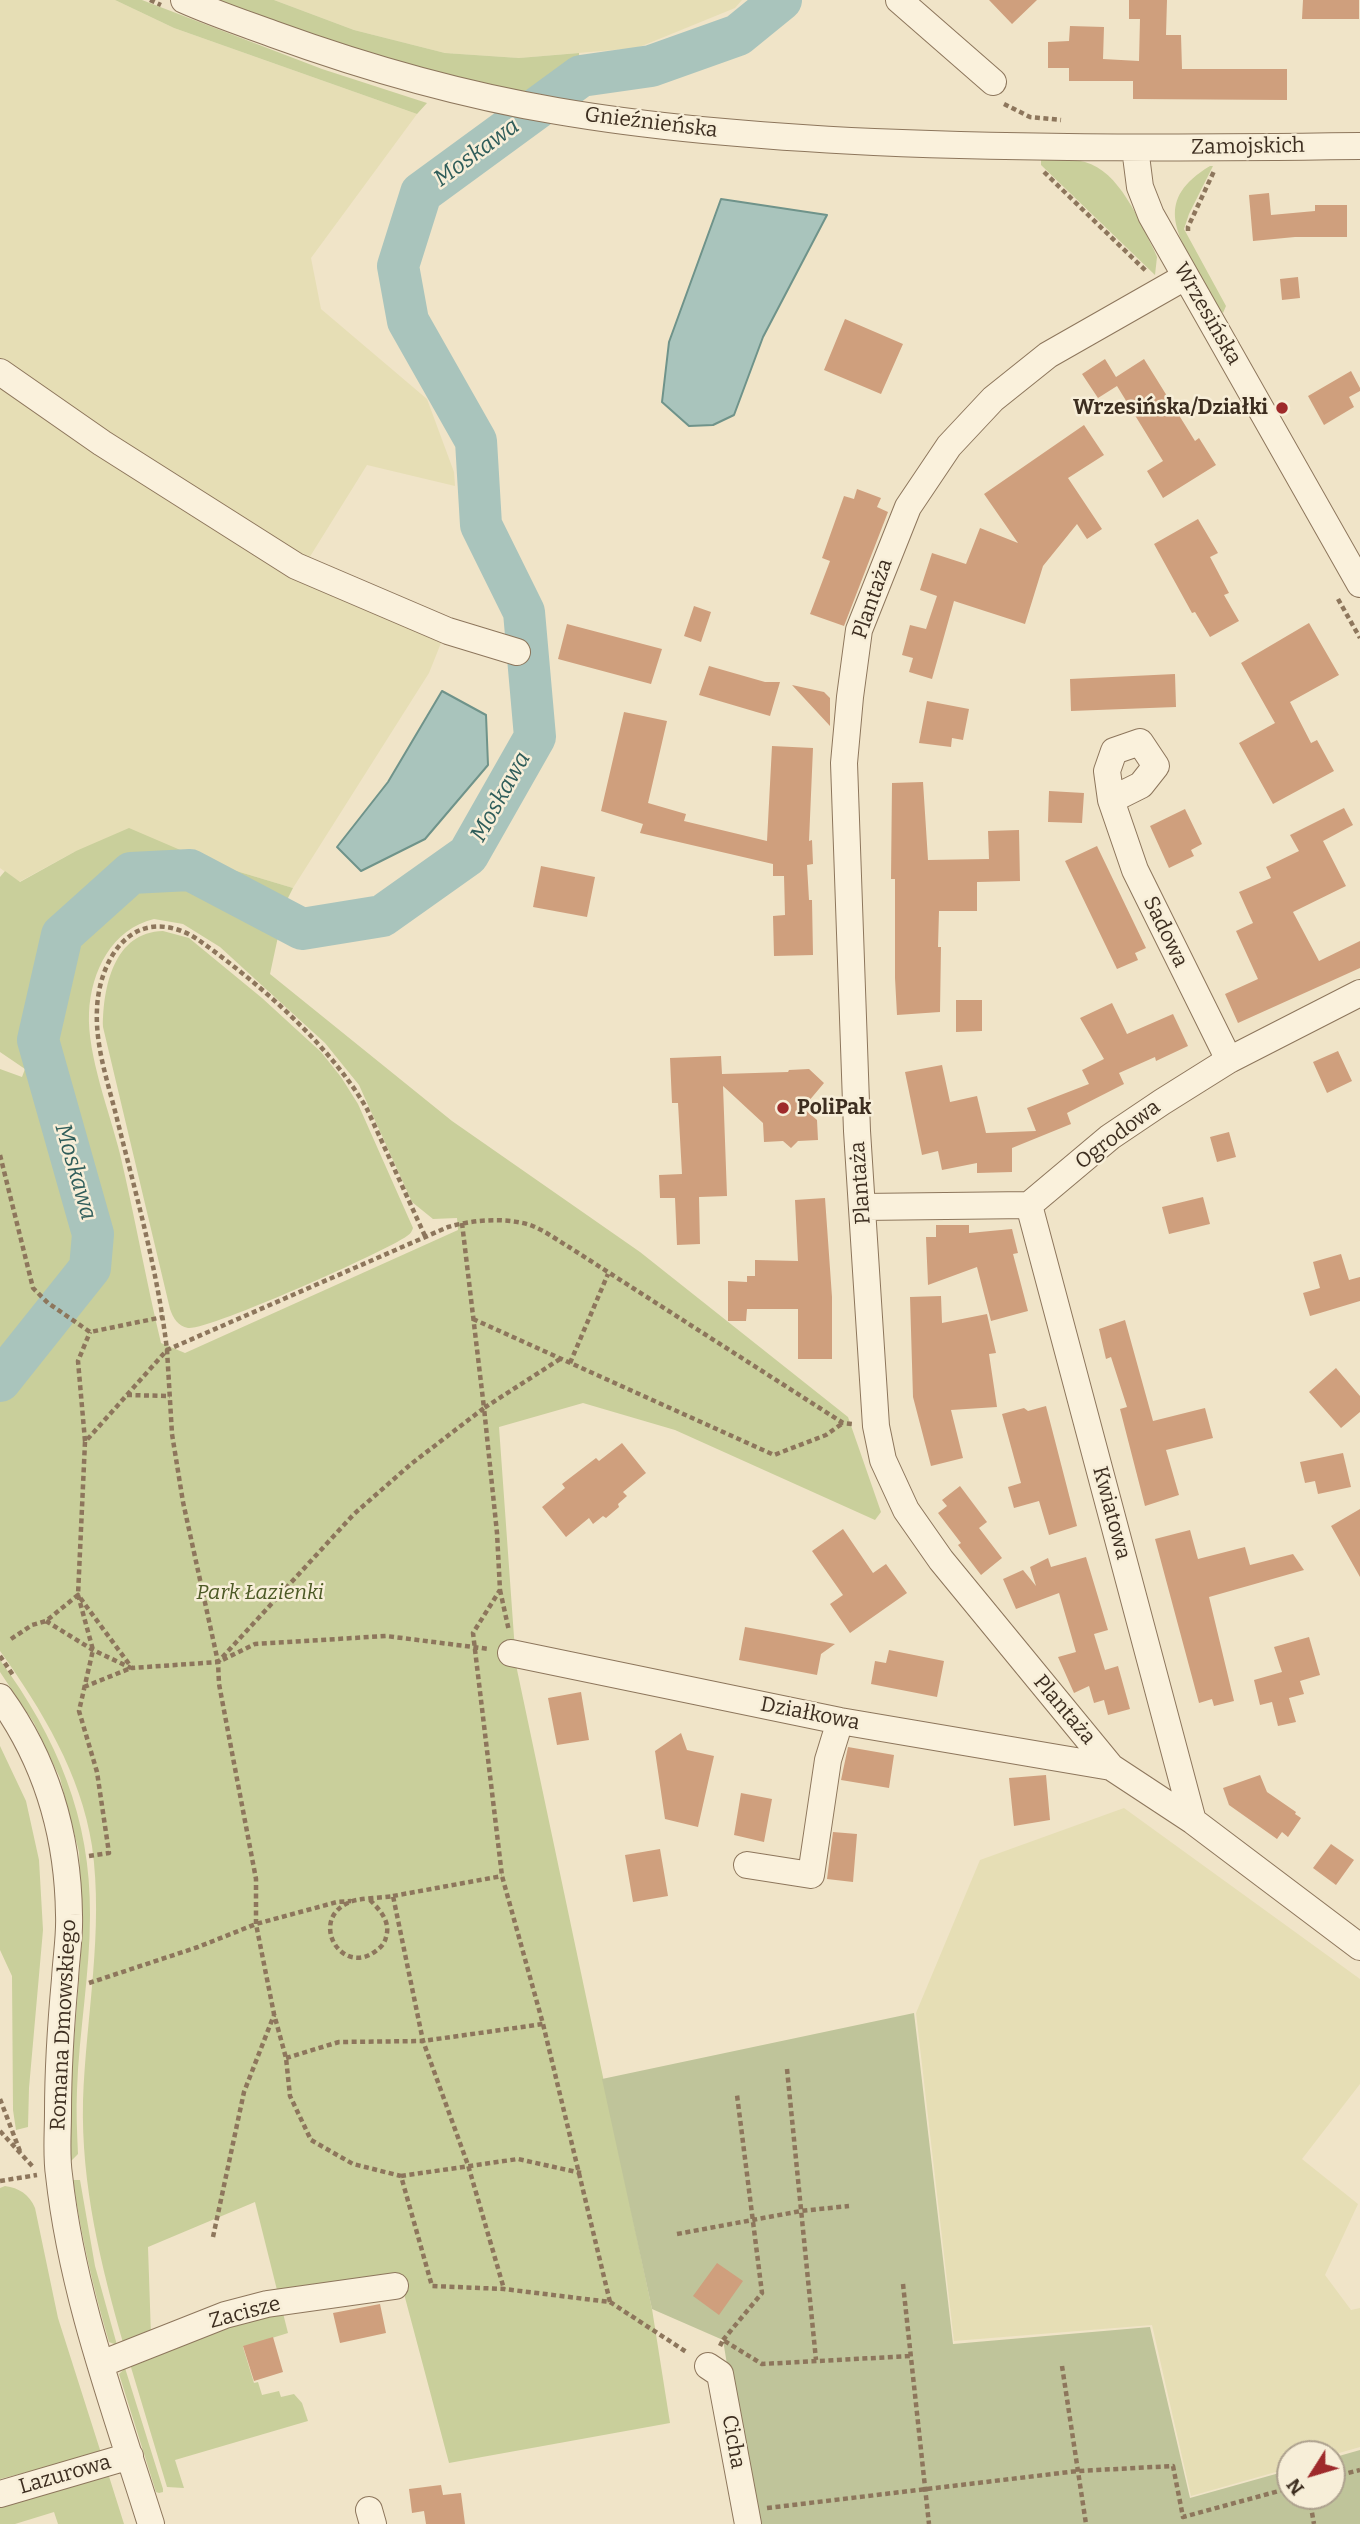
<!DOCTYPE html>
<meta charset="utf-8">
<style>
body{margin:0}
#map{position:relative;width:1360px;height:2524px;overflow:hidden;background:#f0e4c8;font-family:Bitter,serif}
canvas{display:block}
.north{position:absolute;left:1276px;top:2440px;width:70px;height:70px;box-sizing:border-box;background:#f7eed8;border:2px solid #ada18e;border-radius:50%;rotate:233deg;font-size:19px;font-weight:700;line-height:28px;text-align:center;color:#3d2e20}
.north::after{content:'';display:block;margin:auto;width:24px;height:32px;background:#9e2a2b;clip-path:polygon(50% 0,100% 100%,50% 72%,0 100%)}
</style>
<div id="map">
<canvas width="1360" height="2524"></canvas>
<div class="north">N</div>
</div>
<script>
const ctx = document.querySelector('canvas').getContext('2d');
ctx.lineJoin = 'round';
function paint(path, color) { ctx.fillStyle = color; ctx.fill(path, 'evenodd'); }
function stroke(path, color, width, dash) { ctx.strokeStyle = color; ctx.lineWidth = width; ctx.lineCap = dash ? 'butt' : 'round'; ctx.setLineDash(dash || []); ctx.stroke(path); }
function label(font, color, halo, rows, align = 'center') {
  ctx.font = font + ' Bitter,serif'; ctx.lineWidth = 5; ctx.setLineDash([]); ctx.textBaseline = 'middle'; ctx.strokeStyle = halo; ctx.fillStyle = color; for (const [text, x, y, turn = 0] of rows) {
    ctx.save(); ctx.translate(x, y); ctx.rotate((+turn || 0) * Math.PI / 180); ctx.textAlign = isNaN(turn) ? turn : align; if (halo) ctx.strokeText(text, 0, 0); ctx.fillText(text, 0, 0); ctx.restore();
  }
}
paint(new Path2D(`
 M0 0H115L174 28 417 114 311 258 321 309 427 399 454 472 455 486 367 465 306 563 0 362Z
 M274 0H742L735 8 637 48 519 58 445 53 354 30Z
 M0 381 194 517 301 577 443 638 429 673 293 888 213 864 76 851 19 882 0 868Z
 M1124 1808 1360 1979V2084L1302 2159 1358 2204 1325 2275 1351 2310 1360 2308V2447L1332 2455 1290 2454V2468L1191 2496 1152 2325 954 2341 916 2013 980 1860Z`), '#e6deb5');
paint(new Path2D(`
 M115 0H142L322 69 427 103 417 114 174 28Z
 M215 0H274L354 30 445 53 519 58 579 53 580 103C455 84 334 44 215 0Z
 M1041 159C1055 160 1071 158 1085 162 1119 171 1139 220 1154 250L1157 257 1155 275 1041 165Z
 M1210 166H1213L1189 214 1184 229 1226 306 1223 313C1214 305 1207 288 1201 277 1175 232 1155 199 1210 166Z
 M129 828 213 864 293 888 285 904 270 974 452 1121 640 1252 848 1417 881 1512 875 1520 675 1430 583 1403 499 1427 516 1665 652 2309 670 2423 449 2463 399 2275 278 2294 255 2202 148 2247 151 2336 124 2346C101 2266 81 2185 83 2101 86 2016 104 1931 92 1846 81 1774 42 1710 0 1651V1069L22 1077 25 1069 0 1052V877L5 871 20 882 76 851ZM154 919 183 924 220 947 325 1043 359 1085 412 1202 433 1219 457 1218 458 1230 185 1353 161 1343C146 1281 135 1217 120 1154 110 1113 87 1055 89 1013 91 971 112 929 154 919Z
 M163 931 189 938 262 998 321 1052 341 1077 358 1104 413 1228C411 1233 411 1233 407 1236 385 1252 207 1331 188 1328 178 1326 173 1318 170 1309L103 1027C103 987 114 932 163 931Z
 M0 1660C57 1738 91 1818 90 1915 90 1974 79 2032 77 2090 76 2111 77 2132 78 2154L71 2161 70 2093 83 1927 79 1852 60 1778 34 1723 0 1672Z
 M0 1746 26 1801 39 1860 43 1930 29 2088 28 2127 16 2130 13 2110 12 1976 0 1950Z
 M73 2180H80L95 2266 117 2345 109 2342C93 2288 81 2235 73 2180Z
 M5 2186C19 2188 29 2194 35 2208L58 2318 101 2453 0 2479V2188Z
 M283 2313 288 2333 243 2347 254 2383 258 2382 262 2395 279 2391 281 2397 294 2394 302 2403 308 2421 175 2460 184 2488 167 2487 130 2364 189 2333Z
 M125 2368 163 2489V2492L159 2493 156 2492 119 2374Z
 M107 2470 124 2524H58L54 2512 15 2524H0V2505Z`), '#c9cf9b');
paint(new Path2D(`
 M914 2013 953 2344 1150 2327 1190 2498 1290 2470V2496H1332V2458L1360 2450V2524H753L723 2340 652 2309 602 2079Z`), '#bfc49a');
const water = new Path2D(`
 M721 199 827 215 763 337 734 415 713 425 689 426 662 402 669 342Z
 M442 691 486 715 488 765 425 839 361 871 337 847 388 782Z`);
paint(water, '#a9c4bc');
stroke(water, '#6f938a', 2);
stroke(new Path2D(`
 M0 1381 90 1268 93 1234 38 1040 62 935 131 873 190 870 302 929 382 916 468 855 535 737 524 612 481 525 476 441 408 321 398 266 421 193 581 76 651 66 738 35 781 0`), '#a9c4bc', 42);
paint(new Path2D(`
 M989 0H1037L1012 24Z
 M1129 0H1167L1166 35H1181L1182 69H1287V100L1133 99V81H1069V68H1048V42L1069 41 1070 26 1104 27 1103 59 1139 61 1140 19H1129Z
 M1303 0H1359V19H1302Z
 M1269 193 1271 215 1315 211V205H1347V237H1295L1253 241 1249 195Z
 M1298 277 1300 298 1282 300 1280 279Z
 M845 319 903 344 881 394 824 370Z
 M1105 359 1116 377 1144 359 1195 441 1199 438 1216 465 1163 498 1147 471 1163 461 1117 386 1098 398 1082 374Z
 M1351 371 1360 388V391L1349 397 1354 407 1324 425 1308 396Z
 M1084 425 1104 455 1068 478 1102 529 1087 539 1077 524 1043 566 1025 624 954 601 932 679 909 672 913 658 902 655 910 625 926 629 937 596 920 590 932 553 966 564 980 528 1018 543 984 494Z
 M857 489 881 498 877 507 888 512 844 626 810 614 830 561 822 558 844 496 854 499Z
 M1198 519 1218 553 1210 557 1229 593 1224 595 1239 621 1210 637 1195 612 1192 613 1154 544Z
 M694 606 711 612 701 642 684 636Z
 M1309 623 1339 675 1290 702 1311 743 1317 740 1334 771 1273 804 1239 743 1275 723 1241 663Z
 M567 624 662 649 651 684 558 659Z
 M709 666 765 682H780L770 716 699 695Z
 M1175 674 1176 707 1071 711 1070 679Z
 M792 685 824 692 830 698V726Z
 M927 701 969 709 963 740 952 738 951 747 919 743Z
 M624 712 667 721 648 803 686 814 684 821 767 841 772 746 813 748 809 841 812 840 813 864 807 865 809 900H812L813 955 774 956 773 916 785 915 784 876H773V864L640 833 643 824 601 811Z
 M923 782 928 860 989 859 988 831 1019 830 1020 881 977 882V911H939L938 947H941L940 1012 897 1015 895 978V879H891L892 783Z
 M1049 791 1084 793 1082 823 1048 822Z
 M1344 808 1353 825 1323 841 1346 886 1293 912 1319 961 1360 941V968L1238 1023 1225 994 1258 979 1236 931 1253 923 1239 892 1271 878 1266 867 1299 851 1290 835Z
 M1185 809 1202 844 1191 850 1194 856 1169 868 1150 826Z
 M1097 846 1146 948 1135 953 1138 960 1117 969 1065 861Z
 M541 866 595 877 587 917 533 907Z
 M956 1000H982V1031L956 1032Z
 M1112 1003 1127 1034 1173 1014 1188 1046 1156 1061 1155 1057 1119 1073 1124 1084 1067 1113 1071 1124 1012 1148V1172L977 1173V1163L942 1170 938 1151 922 1155 905 1072 942 1065 950 1102 977 1096 986 1133 1036 1131 1027 1108 1089 1084 1082 1070 1104 1059 1080 1018Z
 M1338 1051 1352 1081 1327 1093 1313 1062Z
 M721 1056 722 1074 788 1072 789 1070 809 1069 824 1083 803 1108 817 1120 818 1140 798 1141 791 1148 783 1141 764 1142 763 1123 723 1086 727 1196 699 1197 700 1244 677 1245 675 1198H660L659 1175 682 1174 678 1103H672L670 1058Z
 M1229 1132 1236 1157 1217 1162 1210 1137Z
 M1203 1197 1210 1224 1169 1234 1162 1207Z
 M825 1198 832 1297V1359H798V1309H747L746 1321H728V1281L747 1282V1276H755V1260L798 1261 795 1200Z
 M936 1225H969V1233L1012 1229 1018 1253 1013 1254 1028 1311 991 1321 977 1267 928 1285 926 1237H936Z
 M1341 1254 1349 1280 1360 1277V1301L1310 1316 1303 1293 1320 1288 1313 1262Z
 M941 1296 942 1323 987 1314 996 1353 989 1354 997 1407 951 1410 963 1458 931 1466 913 1397 910 1297Z
 M1125 1320 1153 1421 1205 1408 1213 1438 1166 1450 1179 1495 1145 1506 1120 1409 1127 1407 1111 1357 1106 1359 1099 1329Z
 M1336 1368 1360 1396V1412L1341 1428 1309 1392Z
 M1046 1406 1077 1526 1049 1535 1039 1501 1014 1508 1008 1487 1021 1483 1002 1414 1024 1408 1028 1411Z
 M622 1443 646 1473 623 1492 627 1496 618 1504 619 1507 606 1518 603 1516 593 1524 589 1518 566 1537 542 1507 565 1488 562 1484 596 1458 599 1461Z
 M1343 1453 1351 1487 1318 1494 1315 1481 1305 1483 1300 1462Z
 M960 1486 987 1522 979 1528 1002 1558 981 1575 958 1545 961 1543 938 1513 947 1506 942 1500Z
 M1360 1509V1577L1331 1526Z
 M843 1529 873 1573 886 1564 907 1593 850 1633 830 1604 843 1595 812 1551Z
 M1190 1530 1198 1559 1245 1547 1250 1565 1293 1554 1304 1570 1209 1597 1234 1701 1214 1706 1212 1699 1199 1703 1155 1539Z
 M1086 1557 1108 1630 1094 1634 1105 1670 1118 1666 1130 1709 1108 1715 1104 1700 1094 1703 1089 1686 1074 1693 1058 1657 1076 1652 1059 1593 1016 1609 1003 1579 1023 1570 1036 1586 1030 1567 1048 1558 1051 1567Z
 M745 1627 784 1634 835 1644 821 1654 817 1675 739 1660Z
 M1309 1637 1320 1675 1300 1681 1304 1694 1289 1698 1296 1722 1278 1726 1272 1702 1260 1705 1254 1680 1282 1672 1274 1647Z
 M889 1650 944 1661 937 1697 871 1684 875 1661 886 1663Z
 M581 1692 589 1740 557 1745 548 1698Z
 M681 1733 687 1750 714 1756 698 1827 665 1819 655 1751Z
 M848 1747 894 1755 889 1788 841 1780Z
 M1046 1775 1050 1820 1014 1826 1009 1778Z
 M1260 1775 1267 1792 1296 1812 1295 1814 1301 1818 1288 1837 1282 1832 1277 1839 1229 1805 1223 1788Z
 M741 1793 772 1799 764 1842 734 1835Z
 M833 1832 857 1834 853 1882 827 1879Z
 M1331 1844 1354 1860 1336 1885 1313 1868Z
 M660 1849 668 1896 633 1902 625 1855Z
 M717 2263 743 2281 719 2315 693 2296Z
 M380 2304 386 2333 340 2343 333 2313Z
 M273 2337 283 2372 254 2381 243 2346Z
 M441 2485 443 2495 461 2493 465 2524H426L424 2511 412 2513 409 2489Z`), '#cf9f7d');
const minor = new Path2D(`
 M184 0C213 13 243 23 273 34 364 67 462 95 557 111 662 129 768 137 874 142 1036 149 1198 148 1360 146
 M899 0 993 82
 M1135 148 1140 187 1151 215 1360 584
 M1185 277 1048 355 993 399 949 446 908 507 859 630 850 697 844 763 857 1131 876 1426 883 1460 906 1510 941 1560 1111 1767 1193 1821 1360 1947
 M0 372 102 443 296 566 448 631 517 652
 M1111 800 1107 771 1114 751 1140 742 1156 766 1141 785 1111 800 1135 870 1229 1060
 M1029 1205 1193 1821
 M862 1207 1029 1205 1110 1137 1162 1102 1229 1060 1360 993
 M511 1653 840 1721 1111 1767
 M0 1697C47 1762 68 1835 69 1915 70 1936 66 1958 65 1979 61 2023 58 2067 58 2112 58 2133 56 2155 59 2175 72 2295 115 2409 151 2524
 M747 1865 811 1875 828 1760 840 1721
 M101 2364 225 2315 267 2304 395 2286
 M708 2366 720 2374 748 2524
 M0 2494 130 2456
 M369 2510 373 2524`);
stroke(minor, '#8d765c', 28);
stroke(new Path2D(`
 M150 0 161 5
 M1004 104 1030 117 1061 120
 M1044 172 1146 271
 M1188 231V227L1215 169
 M1338 599 1360 638
 M0 1155 33 1288 48 1303 90 1332 163 1317
 M462 1223 484 1408 560 1359
 M425 1236 367 1109C330 1045 260 984 200 941 182 928 157 921 136 932 110 946 98 981 97 1009 95 1048 109 1085 118 1123 137 1198 158 1273 167 1350L448 1227C472 1220 505 1217 530 1225 544 1230 557 1240 569 1247L843 1423 852 1424
 M473 1319 774 1455 826 1435 843 1423
 M570 1363 608 1274
 M127 1395 170 1396
 M85 1441 78 1361 90 1332
 M500 1590 509 1631
 M46 1621 93 1650 131 1668
 M11 1639 32 1625 46 1621 78 1595 132 1668 218 1662 255 1644 386 1636 489 1649
 M0 1656 13 1675
 M84 1687 131 1668
 M89 1856 109 1853 97 1772 79 1711 93 1650 78 1595 85 1442 167 1350 172 1434 183 1502 218 1662 219 1684 256 1879V1924L274 2014 286 2058 290 2096 311 2140 353 2164 401 2176 432 2286 504 2289 610 2302 543 2024 502 1876 473 1633 500 1590 497 1533 484 1408 411 1464 354 1514 218 1662
 M393 1896 502 1876
 M370 1900C380 1910 391 1922 386 1937 385 1943 381 1947 377 1950 342 1979 307 1919 350 1902 358 1898 382 1898 393 1896L423 2041 468 2165 504 2289
 M89 1983 198 1947 256 1924 337 1902 351 1901
 M286 2058 339 2042 423 2041 543 2024
 M787 2069 816 2360
 M0 2099 21 2154
 M0 2131 34 2168
 M401 2176 518 2159 581 2173
 M0 2181 37 2175
 M677 2234 801 2211 849 2206
 M213 2237 244 2092 274 2015
 M903 2284 929 2524
 M610 2302 688 2353
 M723 2340 762 2293 737 2095
 M720 2346 723 2340 762 2364 911 2356
 M1062 2366 1086 2524
 M1332 2477 1360 2470
 M1309 2496 1314 2524
 M767 2508 1078 2471 1173 2466 1183 2517 1290 2488`), '#8d765c', 4.5, [5, 3.5]);
stroke(minor, '#faf1dc', 26);
for (const [x, y, r, color] of [
 [1282,408,7,"#9e2a2b"],
 [783,1108,7,"#9e2a2b"]
]) { const dot = new Path2D(); dot.arc(x, y, r, 0, 2 * Math.PI); ctx.fillStyle = color; ctx.fill(dot); stroke(dot, '#f7eed8', 2.5); }
label('21px', '#3d2e20', '#f7eed8', [
 ["Gnieźnieńska",651,123,7],
 ["Zamojskich",1248,147,-1],
 ["Wrzesińska",1207,314,60],
 ["Plantaża",873,599,-71],
 ["Sadowa",1165,932,64],
 ["Ogrodowa",1118,1135,-37],
 ["Plantaża",861,1183,-94],
 ["Kwiatowa",1111,1513,75],
 ["Plantaża",1064,1710,50],
 ["Działkowa",810,1714,11],
 ["Romana Dmowskiego",64,2025,-87],
 ["Zacisze",245,2313,-15],
 ["Cicha",733,2442,80],
 ["Lazurowa",65,2475,-16]
]);
label('bold 21px', '#3d2e20', '#f7eed8', [
 ["Wrzesińska/Działki",1268,408],
 ["PoliPak",797,1108,"left"]
], 'right');
label('italic 21px', '#4d5a26', '#f7eed8', [
 ["Park Łazienki",260,1593]
]);
label('italic 23px', '#2f5d5a', '#f7eed8', [
 ["Moskawa",477,153,-36],
 ["Moskawa",501,797,-61],
 ["Moskawa",75,1172,74]
]);
</script>
